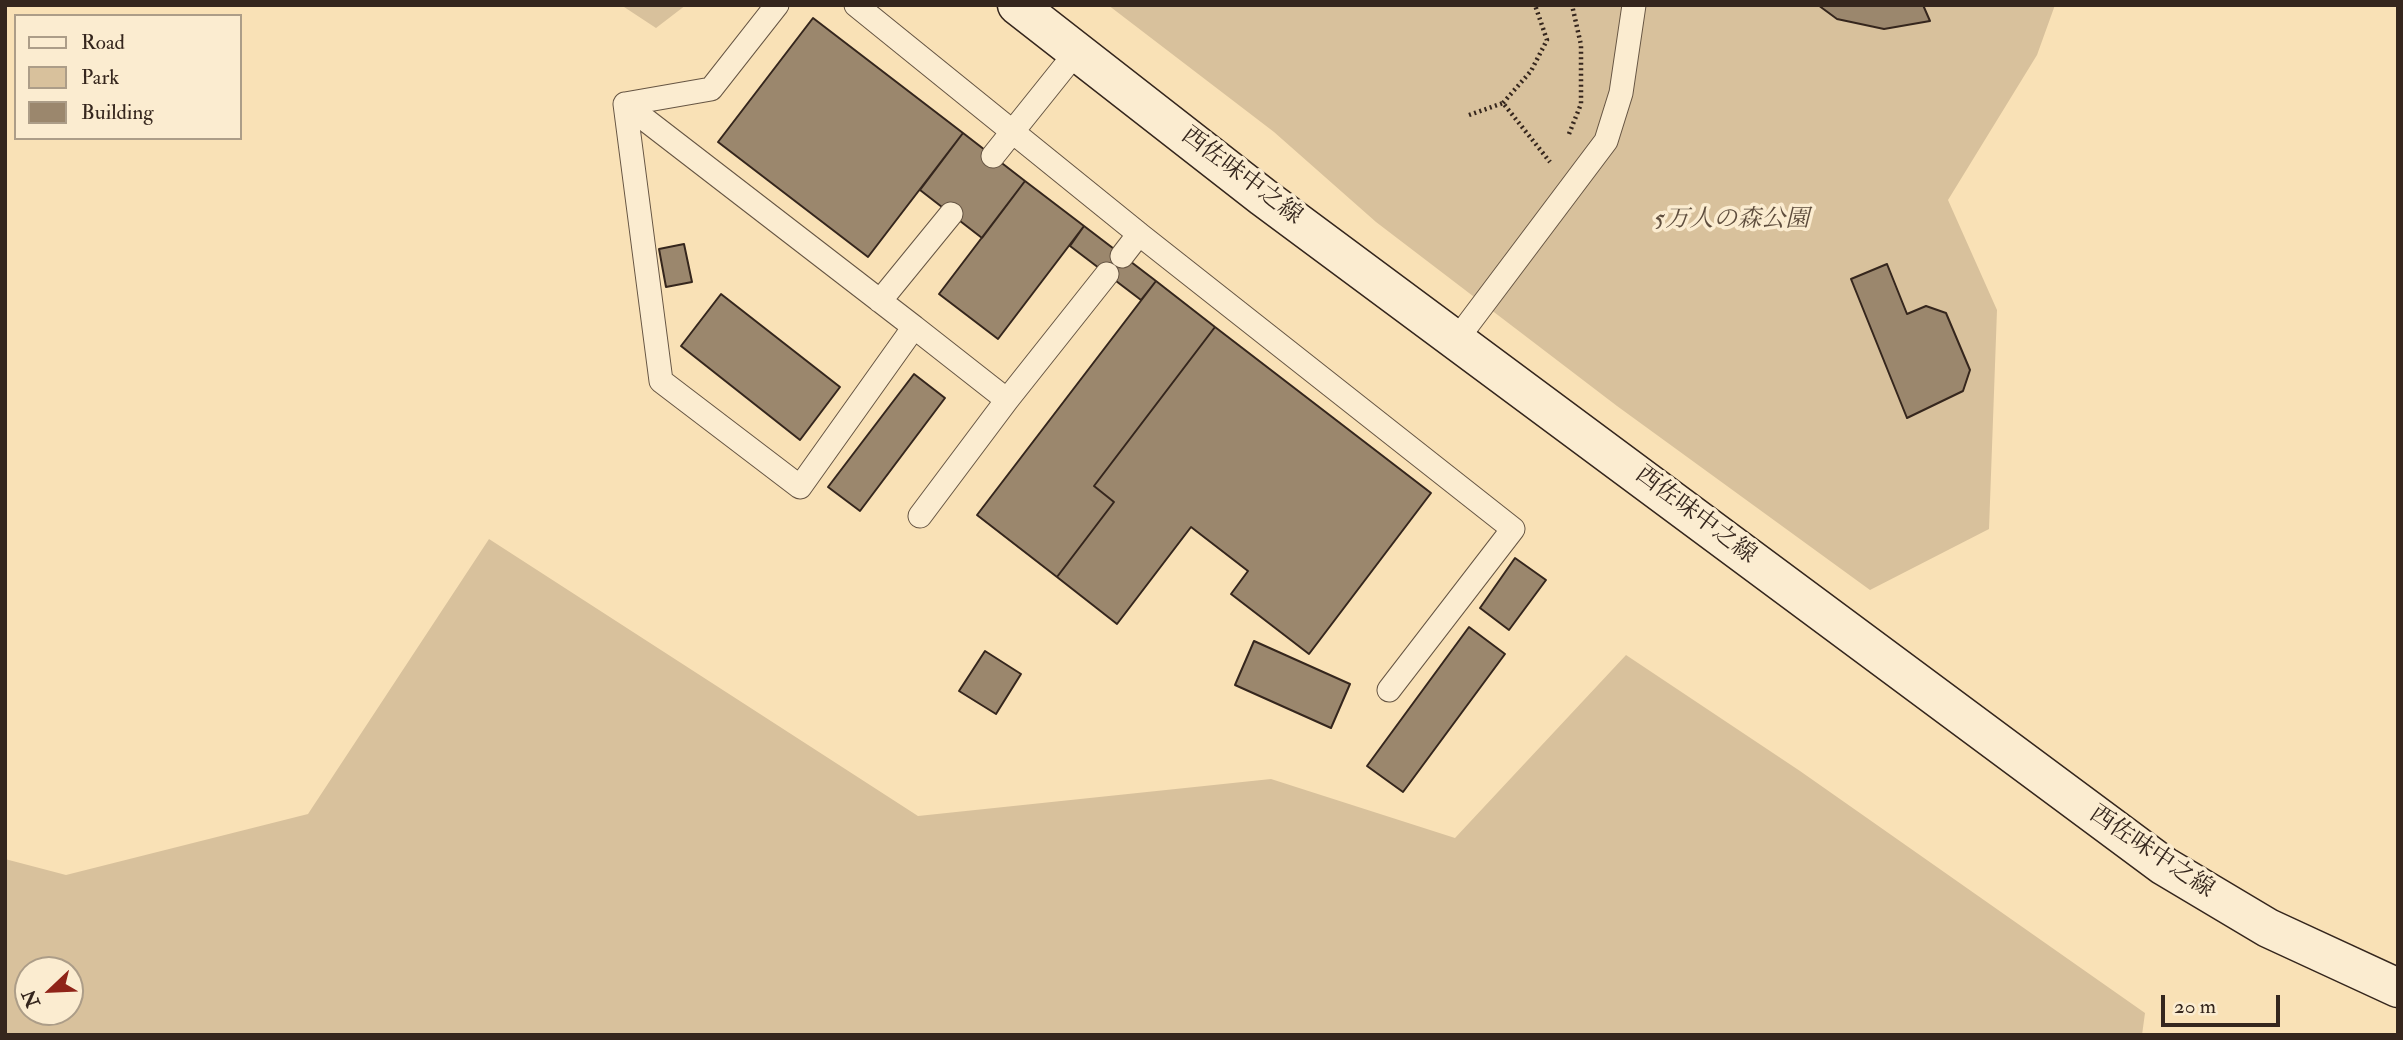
<!DOCTYPE html>
<meta charset="utf-8">
<style>
body{margin:0}
#map{position:relative;width:2403px;height:1040px;overflow:hidden;background:#f9e1b6;font-family:"IM FELL Double Pica",serif}
canvas{display:block}
.frame{position:absolute;inset:0;border:7px solid #35261d;pointer-events:none}
.legend{position:absolute;left:14px;top:14px;width:228px;height:126px;box-sizing:border-box;background:#fbecd0;border:2px solid #ac9d88;margin:0;padding:9px 12px;list-style:none;font-size:21px;color:#35261d}
.legend li{display:flex;align-items:center;gap:14px;height:35px}
.legend b{width:35px;border:2px solid #ac9d88}
.north{position:absolute;left:14px;top:956px;width:70px;height:70px;box-sizing:border-box;background:#fbecd0;border:2px solid #ac9d88;border-radius:50%;rotate:247deg;font-size:19px;font-weight:700;line-height:28px;text-align:center;color:#35261d}
.north::after{content:'';display:block;margin:auto;width:24px;height:32px;background:#8f2418;clip-path:polygon(50% 0,100% 100%,50% 72%,0 100%)}
.scale{position:absolute;left:2161px;top:995px;width:119px;height:32px;box-sizing:border-box;border:4px solid #35261d;border-top:0;padding-left:9px;font-size:21px;line-height:24px;white-space:nowrap;color:#35261d;-webkit-text-stroke:5px #fbecd0;paint-order:stroke}
</style>
<div id="map">
<canvas width="2403" height="1040"></canvas>
<div class="frame"></div>
<ul class="legend">
<li><b style="height:9px;background:#fbecd0"></b>Road</li>
<li><b style="height:19px;background:#d8c19c"></b>Park</li>
<li><b style="height:19px;background:#9b876d"></b>Building</li>
</ul>
<div class="north">N</div>
<div class="scale">20 m</div>
</div>
<script>
const ctx = document.querySelector('canvas').getContext('2d');
ctx.lineJoin = 'round';
function paint(path, color) { ctx.fillStyle = color; ctx.fill(path, 'evenodd'); }
function stroke(path, color, width, dash) { ctx.strokeStyle = color; ctx.lineWidth = width; ctx.lineCap = dash ? 'butt' : 'round'; ctx.setLineDash(dash || []); ctx.stroke(path); }
function label(font, color, halo, rows, align = 'center') {
  ctx.font = font + ' "IM FELL Double Pica","Noto Serif JP",serif'; ctx.lineWidth = 7; ctx.setLineDash([]); ctx.textBaseline = 'middle'; ctx.strokeStyle = halo; ctx.fillStyle = color; for (const [text, x, y, turn = 0] of rows) {
    ctx.save(); ctx.translate(x, y); ctx.rotate((+turn || 0) * Math.PI / 180); ctx.textAlign = isNaN(turn) ? turn : align; if (halo) ctx.strokeText(text, 0, 0); ctx.fillText(text, 0, 0); ctx.restore();
  }
}
paint(new Path2D(`
 M621 5H686L656 28Z
 M1108 5H2055L2037 55 1948 200 1997 310 1989 529 1870 590 1617 406 1376 222 1274 132Z
 M489 539 918 816 1271 779 1455 838 1626 655 1800 771 2145 1013 2142 1035H5V859L66 875 308 814ZM28 970H70V1012H28Z`), '#d8c19c');
const building = new Path2D(`
 M1818 5H1923L1930 21 1884 29 1837 19Z
 M813 18 963 133 868 257 718 142Z
 M963 133 1025 181 982 238 920 190Z
 M1025 181 1084 226 998 339 939 294Z
 M1084 226 1156 281 1141 300 1070 246Z
 M684 244 692 282 666 287 659 249Z
 M1887 264 1907 314 1926 306 1946 313 1970 370 1963 391 1907 418 1851 279Z
 M1156 281 1215 327 1094 486 1114 502 1057 577 977 515Z
 M721 294 840 387 800 440 681 346Z
 M1215 327 1431 493 1309 654 1231 594 1248 571 1191 527 1117 624 1057 577 1114 502 1094 486Z
 M914 374 945 398 860 511 828 487Z
 M1515 558 1546 580 1509 630 1480 608Z
 M1469 627 1505 654 1403 792 1367 766Z
 M1254 641 1350 684 1331 728 1235 685Z
 M985 651 1021 674 996 714 959 691Z`);
paint(building, '#9b876d');
stroke(building, '#35261d', 2);
const service = new Path2D(`
 M856 5 1139 234
 M625 104 914 327 800 487 661 381Z
 M625 104 711 89 777 5
 M993 156 1078 50
 M1122 256 1139 234 1513 529 1389 690
 M880 301 951 214
 M914 327 1007 400 920 516
 M1457 339 1606 141 1621 93 1634 5
 M1007 400 1107 274`);
const secondary = new Path2D(`
 M1017 5 1263 197 2164 866 2268 928 2398 988`);
stroke(service, '#665543', 25);
stroke(secondary, '#35261d', 41);
stroke(new Path2D(`
 M1503 103 1531 71 1547 40 1535 5
 M1469 115 1503 103 1550 162
 M1569 134 1581 104V45L1572 5`), '#35261d', 4.5, [2, 3.5]);
stroke(service, '#fbecd0', 23);
stroke(secondary, '#fbecd0', 38);
label('24px', '#35261d', '#fbecd0', [
 ["西佐味中之線",1241,177,37],
 ["西佐味中之線",1695,516,37],
 ["西佐味中之線",2151,853,34]
]);
label('italic 24px', '#5e4d3d', '#fbecd0', [
 ["5万人の森公園",1732,221]
]);
</script>
